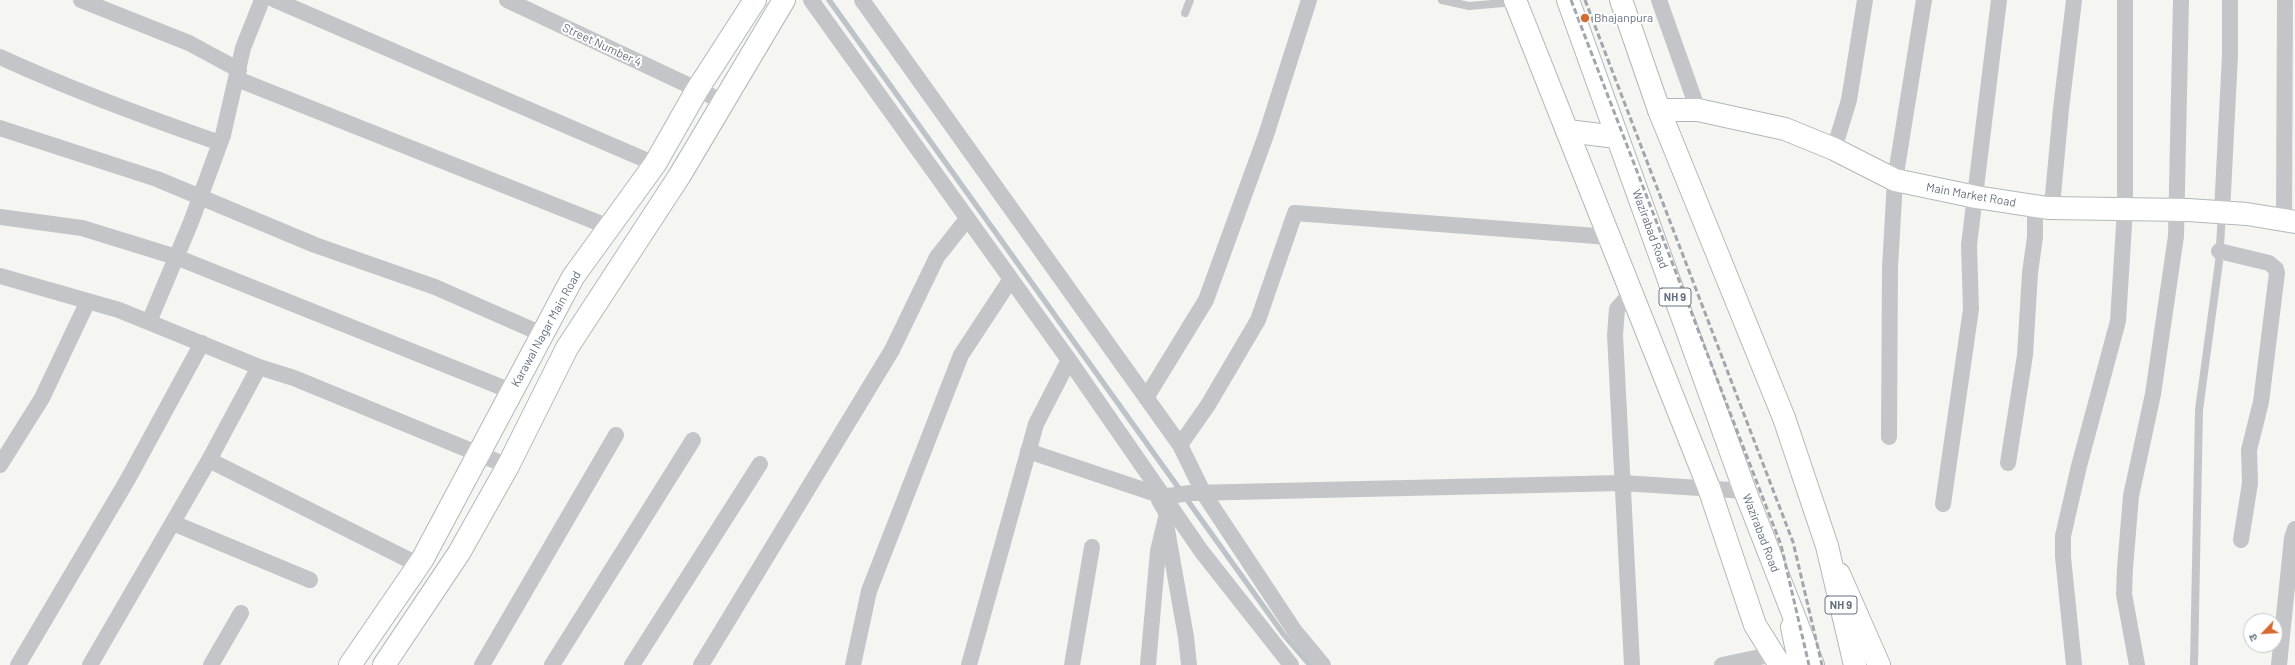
<!DOCTYPE html>
<meta charset="utf-8">
<style>
body{margin:0}
#map{position:relative;width:2295px;height:665px;overflow:hidden;background:#f5f5f2;font-family:Barlow,"Noto Sans Devanagari",sans-serif}
canvas{display:block}
.north{position:absolute;left:2243px;top:613px;width:40px;height:40px;box-sizing:border-box;background:#fff;border:1px solid #c2c7cd;border-radius:50%;rotate:245deg;font-size:11px;font-weight:700;line-height:16px;text-align:center;color:#667281}
.north::after{content:'';display:block;margin:auto;width:14px;height:18px;background:#d76a30;clip-path:polygon(50% 0,100% 100%,50% 72%,0 100%)}
</style>
<div id="map">
<canvas width="2295" height="665"></canvas>
<div class="north">उ</div>
</div>
<script>
const ctx = document.querySelector('canvas').getContext('2d');
ctx.lineJoin = 'round';
function stroke(path, color, width, dash) { ctx.strokeStyle = color; ctx.lineWidth = width; ctx.lineCap = dash ? 'butt' : 'round'; ctx.setLineDash(dash || []); ctx.stroke(path); }
function label(font, color, halo, rows, align = 'center') {
  ctx.font = font + ' Barlow,sans-serif'; ctx.lineWidth = 4; ctx.setLineDash([]); ctx.textBaseline = 'middle'; ctx.strokeStyle = halo; ctx.fillStyle = color; for (const [text, x, y, turn = 0] of rows) {
    ctx.save(); ctx.translate(x, y); ctx.rotate((+turn || 0) * Math.PI / 180); ctx.textAlign = isNaN(turn) ? turn : align; if (halo) ctx.strokeText(text, 0, 0); ctx.fillText(text, 0, 0); ctx.restore();
  }
}
stroke(new Path2D(`
 M829 0 1284 635 1310 665`), '#bcc4c9', 5.5);
const secondary = new Path2D(`
 M1515 0 1709 488 1755 625 1780 665
 M1659 110H1698L1785 129 1834 149 1895 180 1976 197 2048 208 2188 210 2247 214 2295 222
 M1839 574 1879 665
 M1792 627 1800 665
 M350 665 422 560 573 277 655 164 697 90 755 0
 M384 665 459 553 508 466 567 348 680 175 784 0`);
const highway = new Path2D(`
 M1568 0 1745 491 1813 665
 M1621 0 1659 110 1784 418 1827 546 1855 665
 M1567 131 1617 137`);
stroke(secondary, '#b3b7bb', 24);
stroke(highway, '#b3b6b9', 24);
stroke(new Path2D(`
 M1442 0 1469 6 1515 2
 M1185 13 1190 0
 M2194 665 2199 410 2219 262 2222 213`), '#c3c5c9', 8);
stroke(new Path2D(`
 M81 0 189 43 239 70
 M275 0 655 164
 M507 0 722 101
 M811 0 1069 360 1202 552 1291 665
 M862 0 1180 445 1204 494 1294 630 1323 665
 M1659 0 1698 110
 M0 57C72 90 145 117 220 143
 M237 79 609 227
 M0 128 157 179 315 245 435 287 542 334
 M1834 149 1849 100 1865 0
 M2048 208 2053 195 2061 109 2074 0
 M2222 212 2230 55V0
 M0 217 82 228 176 257 511 391
 M2284 220 2285 0
 M2219 251 2269 263 2276 269 2277 273 2261 402 2249 450 2250 483 2241 540
 M0 276 119 310 259 367 294 378 508 466
 M1631 293 1617 309 1615 335 1632 665
 M149 322 191 222 223 135 243 48 262 0
 M1146 398 1206 300 1266 135 1309 0
 M1889 437 1890 268 1895 180 1924 0
 M1180 445 1208 405 1258 320 1295 213 1609 237
 M1028 451 1156 494 1169 496 1190 493 1623 483 1745 491
 M209 460 419 565
 M2008 463 2025 355 2030 273 2035 237V206
 M0 465 42 398 88 301
 M1943 504 1971 309 1969 245 1999 0
 M173 523 310 580
 M1166 524 1186 637 1189 665
 M18 665 128 479 202 343
 M90 665 209 460 259 367
 M211 665 241 613
 M482 665 616 435
 M552 665 693 440
 M632 665 760 464
 M701 665 892 350 937 257 967 219
 M853 665 869 591 961 355 1011 279
 M969 665 1036 424 1069 360
 M1072 665 1092 547
 M1148 665 1158 551 1167 514 1159 500
 M1722 665 1774 654
 M2074 665 2063 557V536L2079 466 2118 321 2125 209V0
 M2137 665 2124 594 2125 568 2131 496 2153 394 2176 236 2181 0
 M2279 665 2292 538 2295 529`), '#c3c5c9', 16);
stroke(secondary, '#fff', 22);
stroke(highway, '#fff', 22);
stroke(new Path2D(`
 M1571 0 1781 545 1809 665
 M1585 0 1793 542 1822 665`), '#a2a6ac', 3, [6, 3]);
for (const [x, y, r, color] of [
 [1585,18,5,"#d76a30"]
]) { const dot = new Path2D(); dot.arc(x, y, r, 0, 2 * Math.PI); ctx.fillStyle = color; ctx.fill(dot); stroke(dot, '#fff', 1.5); }
for (const [x, y, w] of [
 [1675,297,32],
 [1841,605,32]
]) { const box = new Path2D(); box.roundRect(x - w / 2, y - 9, w, 18, 3); ctx.fillStyle = '#fff'; ctx.fill(box); stroke(box, '#667281', 1); }
label('bold 11px', '#667281', null, [
 ["NH 9",1675,297],
 ["NH 9",1841,605]
]);
label('12px', '#667281', '#fff', [
 ["Bhajanpura",1594,18]
], 'left');
label('12px', '#667281', '#fff', [
 ["Street Number 4",602,45,25],
 ["Main Market Road",1971,195,10],
 ["Wazirabad Road",1650,229,70],
 ["Karawal Nagar Main Road",546,329,-61],
 ["Wazirabad Road",1761,533,69]
]);
</script>
